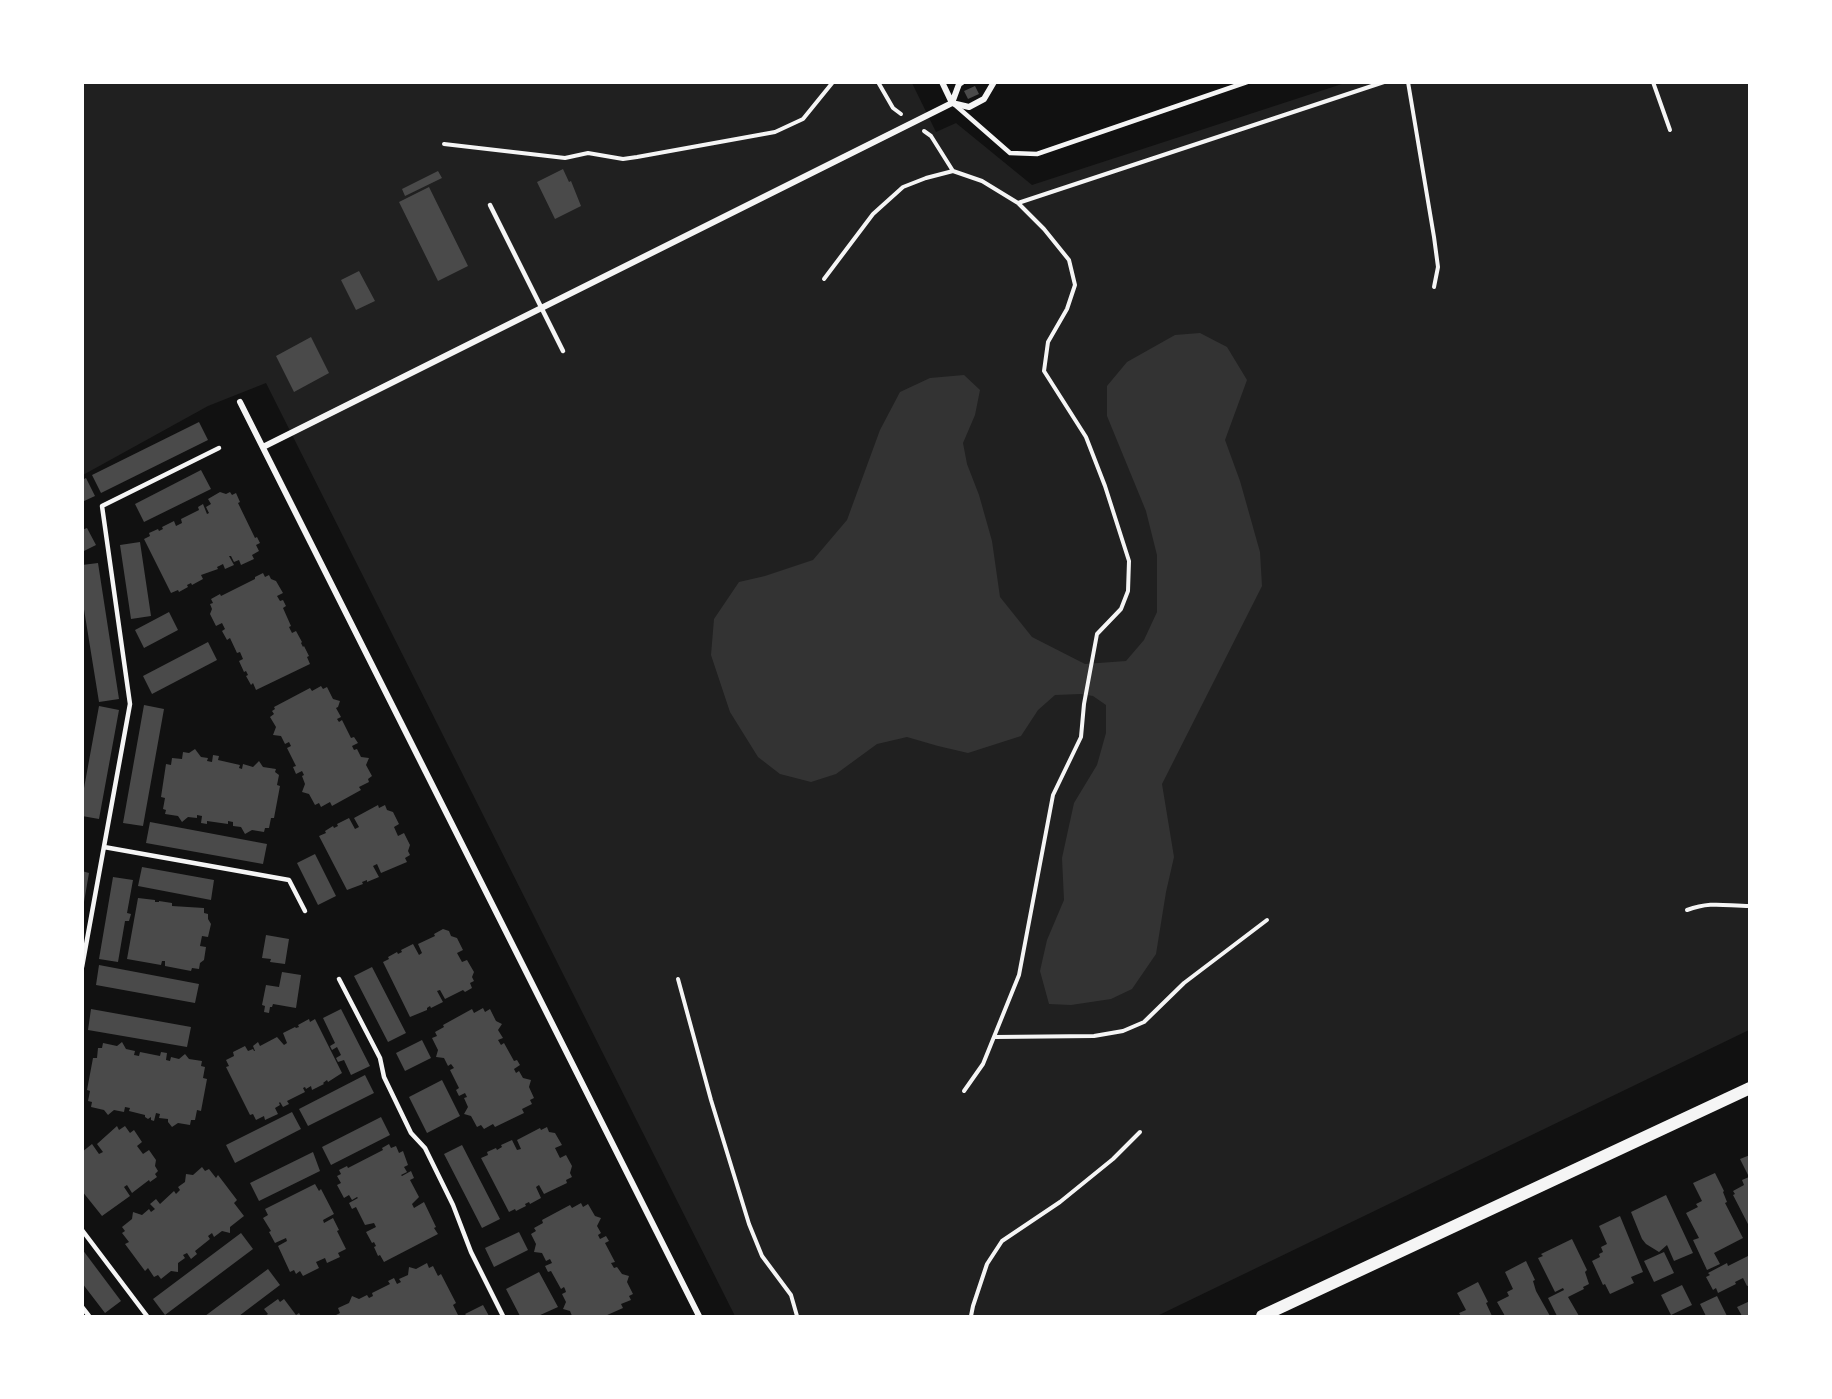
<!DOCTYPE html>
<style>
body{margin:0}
#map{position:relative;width:1832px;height:1399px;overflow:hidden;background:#111;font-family:Karla,sans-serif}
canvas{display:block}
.frame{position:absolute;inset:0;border:84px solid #fff;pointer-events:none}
</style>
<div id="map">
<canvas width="1832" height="1399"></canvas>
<div class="frame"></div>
</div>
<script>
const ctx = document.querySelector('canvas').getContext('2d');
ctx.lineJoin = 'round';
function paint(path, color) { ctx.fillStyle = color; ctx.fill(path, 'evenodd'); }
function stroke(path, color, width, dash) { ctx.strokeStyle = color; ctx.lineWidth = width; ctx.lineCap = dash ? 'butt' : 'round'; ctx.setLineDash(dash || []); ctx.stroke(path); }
paint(new Path2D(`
 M83 83H912L936 132 956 123 1032 185 1345 83H1749V1030L1157 1316H735L266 383 208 406 83 475Z`), '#202020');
paint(new Path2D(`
 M1200 333 1227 347 1247 380 1225 440 1240 481 1260 552 1262 586 1162 784 1174 857 1166 892 1156 954 1132 989 1111 999 1071 1005 1049 1004 1040 971 1047 940 1064 900 1062 858 1074 803 1097 765 1106 733V705L1093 696 1081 694 1055 695 1038 710 1021 736 968 753 938 746 907 737 877 744 836 774 811 782 780 774 758 757 730 712 711 655 714 619 739 582 765 576 813 560 847 520 880 430 900 392 930 378 964 375 980 390 975 415 963 443 967 464 979 495 992 541 1000 597 1032 637 1085 664 1126 661 1144 640 1157 612V555L1146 511 1107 416V386L1127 362 1175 335Z`), '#333');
paint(new Path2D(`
 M975 86 979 94 968 99 964 91Z
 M563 169 569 182 571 181 581 206 555 219 537 182Z
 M438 171 442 178 405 196 402 189Z
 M429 187 468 266 438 281 399 202Z
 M359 271 375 301 356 310 341 280Z
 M311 337 329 373 294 392 276 356Z
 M199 422 208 440 101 493 92 475Z
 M201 470 211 489 144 522 135 504Z
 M86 478 95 496 82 502V480Z
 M220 492 226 494 230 492 232 495 236 493 240 502 238 503 255 538 257 537 260 543 256 545 259 551 252 555 254 559 241 565 239 560 234 562 231 556H229L234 565 225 569 223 564 217 567 218 569 201 575 203 579 192 585 191 583 187 585 188 587 179 592 178 590 171 593 144 539 150 536 149 533 158 529 159 531 163 529 162 527 174 521 176 526 182 523 181 519 199 510 198 507 203 504 207 514 209 513 206 507 211 504 208 499Z
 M87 528 96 545 82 552V530Z
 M140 542 151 616 131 619 120 545Z
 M98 563 119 699 99 702 82 597V565Z
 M263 573 265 577 269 575 271 579 276 581 283 593 277 596 280 601 283 600 286 606 283 608 291 626 289 627 292 633 296 631 302 642 301 643 303 647 304 646 309 656 307 657 310 664 256 690 253 683 251 685 246 676 248 675 246 671 244 672 239 661 243 659 240 652 237 653 230 638 227 640 222 631 225 629 222 623 216 626 210 614 212 609 210 604 213 603 211 599 220 594 221 596 255 579V577Z
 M169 612 178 630 144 648 135 630Z
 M208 642 217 660 152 694 143 676Z
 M321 686 323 689 327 687 333 699 340 701 338 707 336 708 341 717 337 719 339 722 342 720 351 738 354 737 358 743 352 746 354 750 357 749 361 757 369 758 366 765 372 776 368 779 369 782 359 787 361 790 332 806 330 802 321 807 319 803 315 805 309 794 302 792 305 784 302 776 304 775 302 771 296 774 293 767 296 766 287 748 291 746 289 742 285 744 281 736 273 735 276 727 270 717 274 714 272 711 275 709 274 707 310 688 312 691Z
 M144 705 164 709 143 826 123 823Z
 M99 706 119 710 99 819 82 816V799Z
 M195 749 201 757 208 758 207 761 212 762 213 755 219 756 218 760 240 765 239 768 242 769 243 764 253 767 259 761 263 767 276 769 275 772 279 775 277 785 280 786 274 818H271L269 828H265L264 832 252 830 245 834 241 827 233 826V822L228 821V824L207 821V824L201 823 202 816 197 815V818L188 817 182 822 178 816 165 814 166 810 163 809 165 798 161 797 166 764 171 765 172 758 182 759 183 752 189 753Z
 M378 805 379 808 385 805 387 810 393 812 399 824 394 827 398 836 404 833 410 845 408 851 410 855 405 858 407 862 381 873 377 864 373 866 379 877 367 882V880L362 882 363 884 347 890 319 836 326 833 325 831 333 826 334 828 338 826 337 824 349 818 355 829 359 827 354 818Z
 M150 822 267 844 263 864 146 843Z
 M315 854 336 896 318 905 297 863Z
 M142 867 214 880 211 900 138 886Z
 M82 871 89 873 84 902H82Z
 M113 877 133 880 127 913 131 914 129 921H125L118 962 99 959Z
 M138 898 155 900V902H159V901L172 903V906L204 908V913L208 914V919L211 924 208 937 202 936 200 946 206 947 204 960 200 963 199 969 192 968 191 971 165 966V961H162L161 965 127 959Z
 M443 929 449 931 451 936 457 938 463 950 457 953 462 962 467 960 474 972 472 977 474 981 470 983 472 988 465 992 463 990 445 999 440 990 437 991 443 1002 431 1008 430 1006 427 1008V1010L410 1017 383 962 389 959 388 957 397 952 398 954 402 952 401 950 413 944 419 955 422 953 418 944 435 936 434 934Z
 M266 935 289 939 285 964 270 962 271 959 262 958Z
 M99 965 199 984 195 1003 96 985Z
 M372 967 406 1033 388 1042 354 976Z
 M282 972 301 975 296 1008 273 1004 272 1007H270L269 1013 264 1012 265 1006 262 1005 266 985 279 987Z
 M483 1008 485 1012 490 1009 496 1021 502 1024 498 1030 503 1038 498 1040 501 1045 504 1043 514 1061 517 1060 520 1065 514 1069 516 1073 519 1071 523 1078 531 1080 529 1087 534 1098 530 1100 532 1104 522 1109 524 1113 495 1127 493 1124 484 1129 481 1125 477 1127 471 1116 464 1114 468 1107 464 1098 467 1097 465 1093 459 1096 456 1090 459 1088 450 1070 454 1068 451 1064 448 1066 444 1058 436 1057 438 1050 432 1038 437 1036 435 1032 444 1027 443 1025 472 1009 474 1013Z
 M91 1009 191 1027 187 1047 88 1030Z
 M341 1009 370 1066 351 1075 344 1060 338 1062 336 1058 341 1055 337 1047 332 1050 330 1046 335 1043 323 1018Z
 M309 1019 310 1022 315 1019 342 1073 328 1082 327 1080 323 1083 324 1084 312 1090 311 1086 306 1089 305 1087 303 1088 305 1092 287 1101 289 1104 283 1107 280 1102 279 1103 280 1105 275 1108 278 1114 265 1120 264 1116 256 1120 253 1114 250 1115 226 1067 229 1066 226 1060 234 1056 233 1052 245 1046 248 1051 253 1049 254 1051H255L253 1046 258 1042 260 1046 277 1037 284 1045 287 1043 283 1033 295 1027 296 1028 299 1027 298 1025Z
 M422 1040 431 1058 405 1071 396 1053Z
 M122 1042 126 1049 135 1051 134 1055 139 1056 140 1052 160 1056 161 1052 167 1053 166 1060 170 1061 171 1057 179 1059 185 1054 189 1059 202 1061 201 1066 205 1067 203 1078 207 1079 201 1111 197 1110 195 1120H191L190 1125 178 1123 172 1127 168 1122V1119L159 1118 160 1114 156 1113 154 1121 151 1120V1117L148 1119 145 1117V1115L129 1111 130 1108 125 1107 124 1112 114 1110 108 1115 104 1110 91 1107 92 1102 88 1101 90 1091 87 1090 93 1058H97L98 1048H102L103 1043 117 1046Z
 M365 1075 374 1093 308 1126 299 1109Z
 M442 1080 460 1116 427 1133 409 1097Z
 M292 1112 301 1129 235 1163 226 1145Z
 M381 1117 390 1135 331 1165 322 1147Z
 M117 1126 119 1130 125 1126 130 1133 134 1130 142 1142 137 1146 143 1154 149 1150 156 1160 155 1166 158 1171 155 1174 157 1177 150 1182 149 1180 132 1193 127 1185 124 1187 130 1196 102 1216 82 1191V1152L92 1144 99 1154 103 1152 97 1144Z
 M547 1127 549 1132 555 1133 562 1145 555 1148 560 1158 566 1155 572 1166 570 1173 572 1177 566 1180 567 1183 544 1194 539 1185 536 1187 541 1198 530 1204 529 1202 525 1204 526 1206 516 1211 515 1209 509 1212 481 1158 488 1155 487 1152 496 1148 497 1150 502 1147 501 1145 512 1140 517 1150 521 1149 517 1140 540 1128 541 1130Z
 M389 1144 391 1148 396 1146 399 1153 403 1151 408 1165 404 1167 407 1172 401 1175 402 1176 411 1171 414 1178 410 1180 419 1197 412 1204 414 1208 424 1202 436 1227 434 1228 438 1234 384 1262 380 1255 378 1256 374 1247 376 1246 374 1242 372 1243 366 1232 376 1227 374 1223 365 1225 356 1207 352 1209 349 1203 358 1198 357 1197 352 1200 349 1195 344 1198 337 1185 341 1183 337 1176 341 1174 339 1170 347 1166 348 1168 383 1150 382 1148Z
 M462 1145 500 1219 482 1228 444 1154Z
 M313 1152 320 1171 259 1201 250 1183Z
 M1750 1155V1228L1733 1195 1735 1194 1733 1191 1744 1185 1742 1180 1749 1177 1740 1159Z
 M202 1167 205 1171 209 1169 216 1178 218 1175 237 1200 234 1203 244 1216 230 1227V1233L222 1231 214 1237 212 1233 208 1236 210 1239 195 1251 197 1254 191 1259 187 1253 183 1255 185 1258 178 1263V1272L171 1271 161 1279 158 1275 154 1277 148 1268 145 1271 125 1244 129 1242 122 1233 125 1231 122 1227 132 1219 133 1212 142 1215 149 1209 151 1212 155 1209 150 1204 156 1199 160 1204 174 1191 176 1194 180 1190 178 1187 185 1182 186 1174 193 1175Z
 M1715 1173 1724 1191 1723 1192 1727 1202 1725 1203 1743 1238 1714 1253 1720 1264 1707 1270 1693 1240 1699 1238 1686 1213 1698 1207 1696 1204 1702 1201 1693 1183Z
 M315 1184 319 1191 321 1189 334 1214 323 1220 324 1223 333 1218 339 1230 337 1231 346 1249 338 1253 340 1257 327 1263 325 1258 316 1262 319 1268 303 1276 300 1271 296 1274 294 1270 290 1272 278 1246 287 1241 286 1238 275 1243 269 1232 271 1231 263 1218 268 1215 265 1209Z
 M1666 1195 1693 1253 1674 1261 1667 1245 1659 1252 1646 1244 1642 1239 1631 1212Z
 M581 1203 583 1207 588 1204 595 1216 601 1218 597 1226 601 1233 598 1235 600 1239 606 1236 609 1241 605 1243 615 1262 611 1263 614 1268 617 1267 622 1274 629 1276 627 1282 633 1294 629 1296 631 1300 621 1304 623 1308 605 1316H572L570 1311 563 1309 566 1302 562 1294 566 1292 565 1289 564 1287 561 1289 551 1271 548 1272 545 1266 552 1263 550 1259 546 1261 542 1253 534 1252 536 1244 531 1234 536 1231 534 1228 543 1223 542 1220 570 1205 572 1208Z
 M1620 1216 1643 1272 1631 1277 1634 1283 1610 1294 1605 1284 1603 1285 1592 1261 1600 1257 1599 1254 1603 1252 1601 1247 1607 1244 1599 1226Z
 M519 1232 528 1250 494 1267 485 1248Z
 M241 1233 253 1249 165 1315 153 1299Z
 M1572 1239 1587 1270 1585 1272 1589 1284 1583 1287 1584 1289 1568 1297 1579 1316H1557L1548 1298 1564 1290 1563 1288 1555 1292 1538 1258 1543 1256 1541 1254Z
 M82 1249 121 1301 105 1313 82 1283Z
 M1664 1252 1674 1273 1654 1282 1644 1261Z
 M1750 1255V1285L1747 1286 1743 1278 1735 1282 1736 1284 1718 1293 1716 1288 1713 1290 1706 1277 1710 1275 1708 1273 1727 1263 1728 1266Z
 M1526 1261 1535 1280 1533 1281 1536 1291 1550 1316H1505L1497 1302 1509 1296 1507 1292 1513 1289 1505 1272Z
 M427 1263 429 1268 433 1266 438 1276 441 1274 456 1303 453 1305 458 1315 454 1316H337L336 1315 340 1313 338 1308 349 1303 352 1296 359 1299 367 1295 369 1298 373 1296 372 1293 390 1284 388 1281 394 1278 397 1284 401 1282 399 1279 408 1275 409 1267 416 1269Z
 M268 1269 280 1285 239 1316H205Z
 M539 1272 558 1307 538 1316H520L506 1289Z
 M1478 1282 1488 1302 1486 1303 1492 1316H1461L1459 1313 1466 1310 1457 1293Z
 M1682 1285 1692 1305 1671 1315 1661 1295Z
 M1717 1296 1727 1316H1706L1700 1304Z
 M278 1299 280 1302 284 1299 296 1315 299 1313 301 1316H265L268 1314 264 1309Z
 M1750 1301V1316H1742L1737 1307Z
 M483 1305 489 1316H467L465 1314Z`), '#4a4a4a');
stroke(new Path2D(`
 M878 82 893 108 901 114
 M1408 82 1434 237 1438 267 1434 287
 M1653 82 1670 130
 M924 131 931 136 953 171
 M444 144 565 158 588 153 623 159 637 157 775 132 803 119 833 82
 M1018 203 1384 82
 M824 279 873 214 903 187 926 178 953 171 982 181 1018 203 1044 229 1069 260 1075 285 1067 309 1048 342 1044 371 1086 437 1105 486 1129 561 1128 591 1121 609 1097 634 1084 704 1081 737 1053 795 1019 975 983 1064 964 1091
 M1687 910C1712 901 1725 906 1750 906
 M678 979 711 1100 749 1224 762 1256 791 1295 797 1316
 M995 1037 1094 1036 1123 1031 1144 1022 1184 983 1267 920
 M971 1316 973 1306 987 1264 1002 1241 1060 1202 1113 1159 1140 1132`), '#f5f5f5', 4);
stroke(new Path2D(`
 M954 104 1010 153 1037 154 1247 82
 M490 205 563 351
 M104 847 289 880 305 911
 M82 967 130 704 102 506 219 448
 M339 979 380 1058 384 1077 411 1133 425 1148 453 1205 471 1252 503 1316
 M82 1230 147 1316
 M82 1307 89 1316`), '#f5f5f5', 4.5);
stroke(new Path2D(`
 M942 82 952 103
 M952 103 959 84 962 82
 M240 402 699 1316
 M263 447 952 103 969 107 984 99 994 82`), '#f5f5f5', 6);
stroke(new Path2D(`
 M1262 1316 1750 1088`), '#f5f5f5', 12);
</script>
